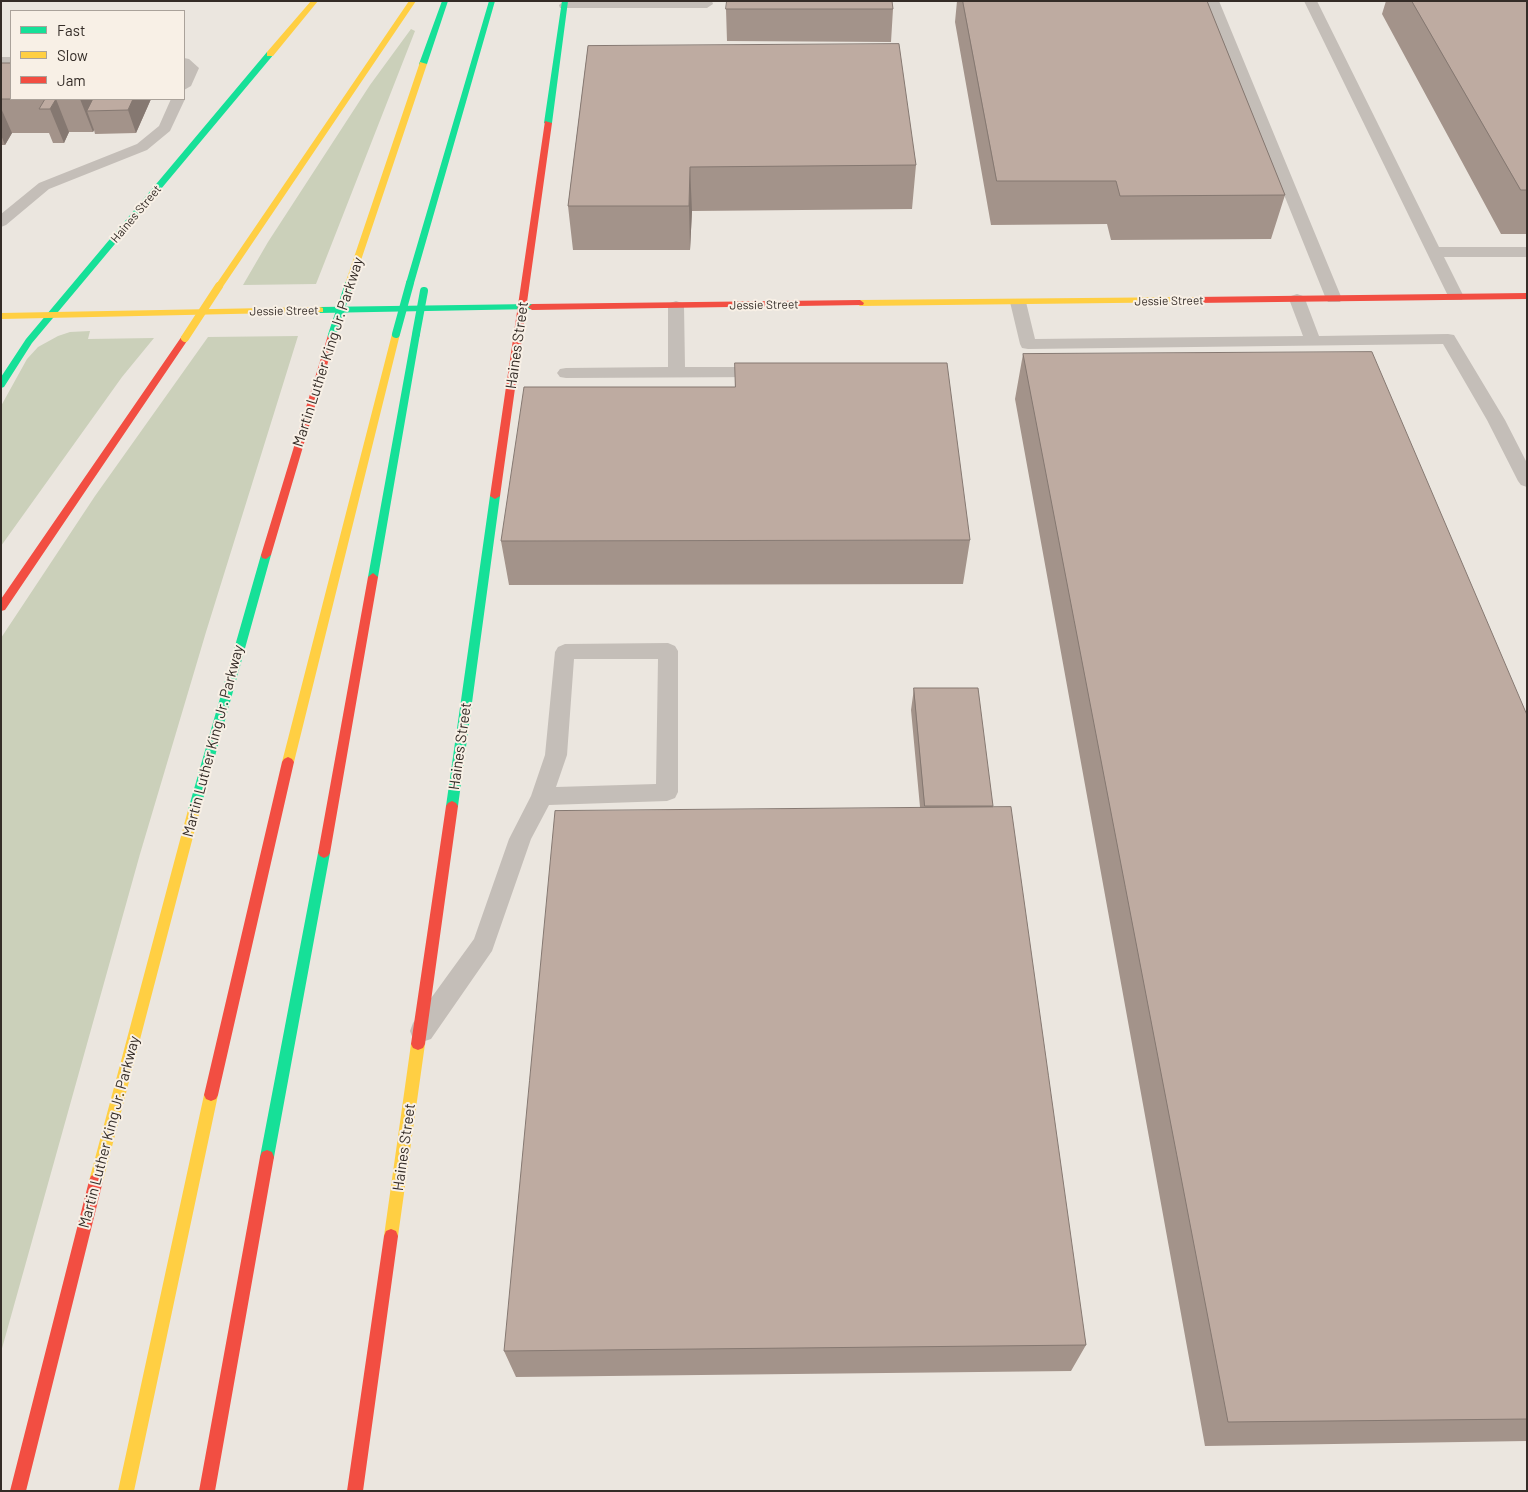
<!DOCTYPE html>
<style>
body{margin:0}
#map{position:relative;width:1528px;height:1492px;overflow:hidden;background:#ebe6df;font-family:Barlow,sans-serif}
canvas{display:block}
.frame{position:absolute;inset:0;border:2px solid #342c27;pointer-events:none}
.legend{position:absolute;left:10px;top:10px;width:175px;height:90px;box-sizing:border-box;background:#f8f0e6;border:1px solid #aaa29a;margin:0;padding:6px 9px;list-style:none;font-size:15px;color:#342c27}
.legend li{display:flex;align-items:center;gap:10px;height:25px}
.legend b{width:25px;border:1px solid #aaa29a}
</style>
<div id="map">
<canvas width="1528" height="1492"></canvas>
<div class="frame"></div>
<ul class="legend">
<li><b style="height:6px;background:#16e098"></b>Fast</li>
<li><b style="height:6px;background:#ffcf43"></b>Slow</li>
<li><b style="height:6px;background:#f24e42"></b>Jam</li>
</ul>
</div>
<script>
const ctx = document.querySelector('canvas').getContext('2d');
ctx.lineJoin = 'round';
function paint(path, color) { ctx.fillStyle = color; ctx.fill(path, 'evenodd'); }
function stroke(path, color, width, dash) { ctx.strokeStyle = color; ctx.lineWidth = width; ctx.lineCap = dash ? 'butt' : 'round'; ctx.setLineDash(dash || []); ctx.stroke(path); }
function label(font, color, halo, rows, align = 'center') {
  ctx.font = font + ' Barlow,sans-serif'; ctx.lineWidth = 4; ctx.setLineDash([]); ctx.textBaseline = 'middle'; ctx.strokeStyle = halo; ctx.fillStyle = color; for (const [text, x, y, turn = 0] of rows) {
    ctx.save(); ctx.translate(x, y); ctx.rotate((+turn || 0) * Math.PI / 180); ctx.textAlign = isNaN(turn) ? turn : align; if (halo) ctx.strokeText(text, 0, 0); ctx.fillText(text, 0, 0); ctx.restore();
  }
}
paint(new Path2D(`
 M411 29 415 31 316 284 243 285 268 242 370 85Z
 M90 331 88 339 154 338 122 377 1 546V406L27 359 38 347 58 336 70 332Z
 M298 336 206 632 140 854 1 1352V638L95 496 208 337Z`), '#cbd0ba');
paint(new Path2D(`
 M564 1H712L713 4 707 8H560L559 5Z
 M1206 1H1219L1342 299 1340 302H1328L1326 299Z
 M1304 1H1317L1439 247H1527V257H1444L1464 297 1462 300H1450Z
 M1 57H11V65H1Z
 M184 58 189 59 199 68 191 86 184 90Z
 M184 97 185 99 170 131 147 150 49 189 6 225 1 227V214L39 183 137 144 159 126 171 99H184Z
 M1297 294 1303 296 1305 299 1319 336 1448 334 1454 335 1505 420 1527 463V487L1521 485 1518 481 1487 420 1443 344 1028 349 1022 348 1020 344 1010 302 1012 299H1024L1026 302 1035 339 1303 336 1289 299 1291 296Z
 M676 301 682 303 684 306 685 367H763L769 368 772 372 769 376 763 377 566 378 560 377 557 373 560 369 566 368 668 367V306L670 303Z
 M668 643 675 646 678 651V792L675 798 667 801 549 805 531 839 492 951 431 1039 422 1042 413 1039 410 1031 413 1023 474 939 509 839 531 796 545 755 555 652 558 647 565 644ZM574 659H658L656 784 556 787 567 755Z`), '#c4beb8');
paint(new Path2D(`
 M442 1H448L427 64 420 66 419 64Z
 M489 1H495L414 283 410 286 407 285 406 283Z
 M562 1H568L552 123 548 125 544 123Z
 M267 52 274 54 32 343 4 387 1 388V377L26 339Z
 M532 304 535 305V309L320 313 316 310 320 307Z
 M416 331 420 334 378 577 373 581 368 577 412 334Z
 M495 493 500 496 458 806 456 809H448L446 806 490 496Z
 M266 551 271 555 200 810 198 813H190L188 810 261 555Z
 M324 848 328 850 330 853 274 1157 272 1162 267 1164 262 1162 260 1157 318 853 320 850Z`), '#16e098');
paint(new Path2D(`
 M311 1H318L273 56H267V52Z
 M409 1H416L222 288H216L215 286Z
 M420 62 427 64 353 284 352 286H346L345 284Z
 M1194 297 1198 300 1197 302 860 306 856 303 860 300Z
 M320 307 323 308V312L1 319V313Z
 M396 331 400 334 294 762 292 765H284L282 762 392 334Z
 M194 805 198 807 200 810 103 1181 101 1186 96 1188 91 1186 89 1181 188 810 190 807Z
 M418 1038 423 1040 425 1044 398 1236 396 1241 391 1243 386 1241 384 1236 411 1044 413 1040Z
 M211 1089 216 1091 218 1095 134 1491H118L204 1095 206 1091Z`), '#ffcf43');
paint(new Path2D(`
 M545 121 552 123 500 496 495 499 490 496Z
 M1527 293V299L1194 303 1190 300 1194 297Z
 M860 300 864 303 863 305 532 310 528 307 532 304Z
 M332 332 336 335 271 555 266 559 262 558 261 555 328 335Z
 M185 335 189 338 5 610 1 611V599L182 336Z
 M373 573 378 577 330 853 328 856 324 858 320 856 318 853 368 577Z
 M288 757 292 759 294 762 218 1095 216 1099 211 1101 206 1099 204 1095 282 762 284 759Z
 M452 801 456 803 458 806 425 1044 423 1048 418 1050 413 1048 411 1044 446 806 448 803Z
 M267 1150 272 1152 274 1157 215 1491H199L260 1157 262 1152Z
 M96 1174 101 1176 103 1181 26 1491H10L89 1181 91 1176Z
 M391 1229 396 1231 398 1236 363 1491H347L384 1236 386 1231Z`), '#f24e42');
stroke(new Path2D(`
 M396 334 410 283
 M416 334 424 291
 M332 335 349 284`), '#16e098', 8);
stroke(new Path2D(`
 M185 338 219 286`), '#ffcf43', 8);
paint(new Path2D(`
 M957 1H1207L1285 195 1271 239 1111 240 1107 224 991 225 955 22Z
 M1386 1H1527V234H1501L1382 14Z
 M726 9H893L891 42 727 41Z
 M588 46 916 165 912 209 692 211 690 250H573L568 206Z
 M1 63 11 99H151L136 133 95 134 94 130 93 132H69L64 143H53L49 133H12L5 145H1Z
 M1023 354 1527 715V1441L1205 1446 1015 399Z
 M970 540 963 584 509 585 501 541Z
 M914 688 993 807 1086 1345 1071 1371 516 1377 504 1351 920 807 911 710Z`), '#a3938a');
paint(new Path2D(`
 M56 99 69 132 64 143 50 109Z
 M80 99H108L87 111 94 130 93 132Z
 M133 99H151L136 133 128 110Z
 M1 108 12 133 5 145 1 135Z
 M690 167 692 211 690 250 689 206Z`), '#857871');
const building = new Path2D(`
 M727 1H892L893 9H726Z
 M963 1H1207L1285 195 1120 196 1116 181H997Z
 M1412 1H1527V190H1521Z
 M899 44 916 165 690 167 689 206H568L588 46Z
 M1 63H11V99H56L50 109H39L45 99H1Z
 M93 99H133L128 110 87 111Z
 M1372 352 1527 715V1419L1228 1422 1023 354Z
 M735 363H947L970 540 501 541 524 387H735Z
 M914 688H978L993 806H925Z
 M1011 807 1086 1345 504 1351 555 811Z`);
paint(building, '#beaba1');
stroke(building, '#857871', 1);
label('12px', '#342c27', '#f8f0e6', [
 ["Haines Street",136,214,-50],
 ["Jessie Street",1169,301,-1],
 ["Jessie Street",764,305,-1],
 ["Jessie Street",284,311,-1]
]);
label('15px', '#342c27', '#f8f0e6', [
 ["Haines Street",517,345,-82],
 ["Martin Luther King Jr. Parkway",328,352,-72],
 ["Martin Luther King Jr. Parkway",213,741,-75],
 ["Haines Street",460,746,-82],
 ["Martin Luther King Jr. Parkway",109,1132,-75],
 ["Haines Street",404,1147,-82]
]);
</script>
